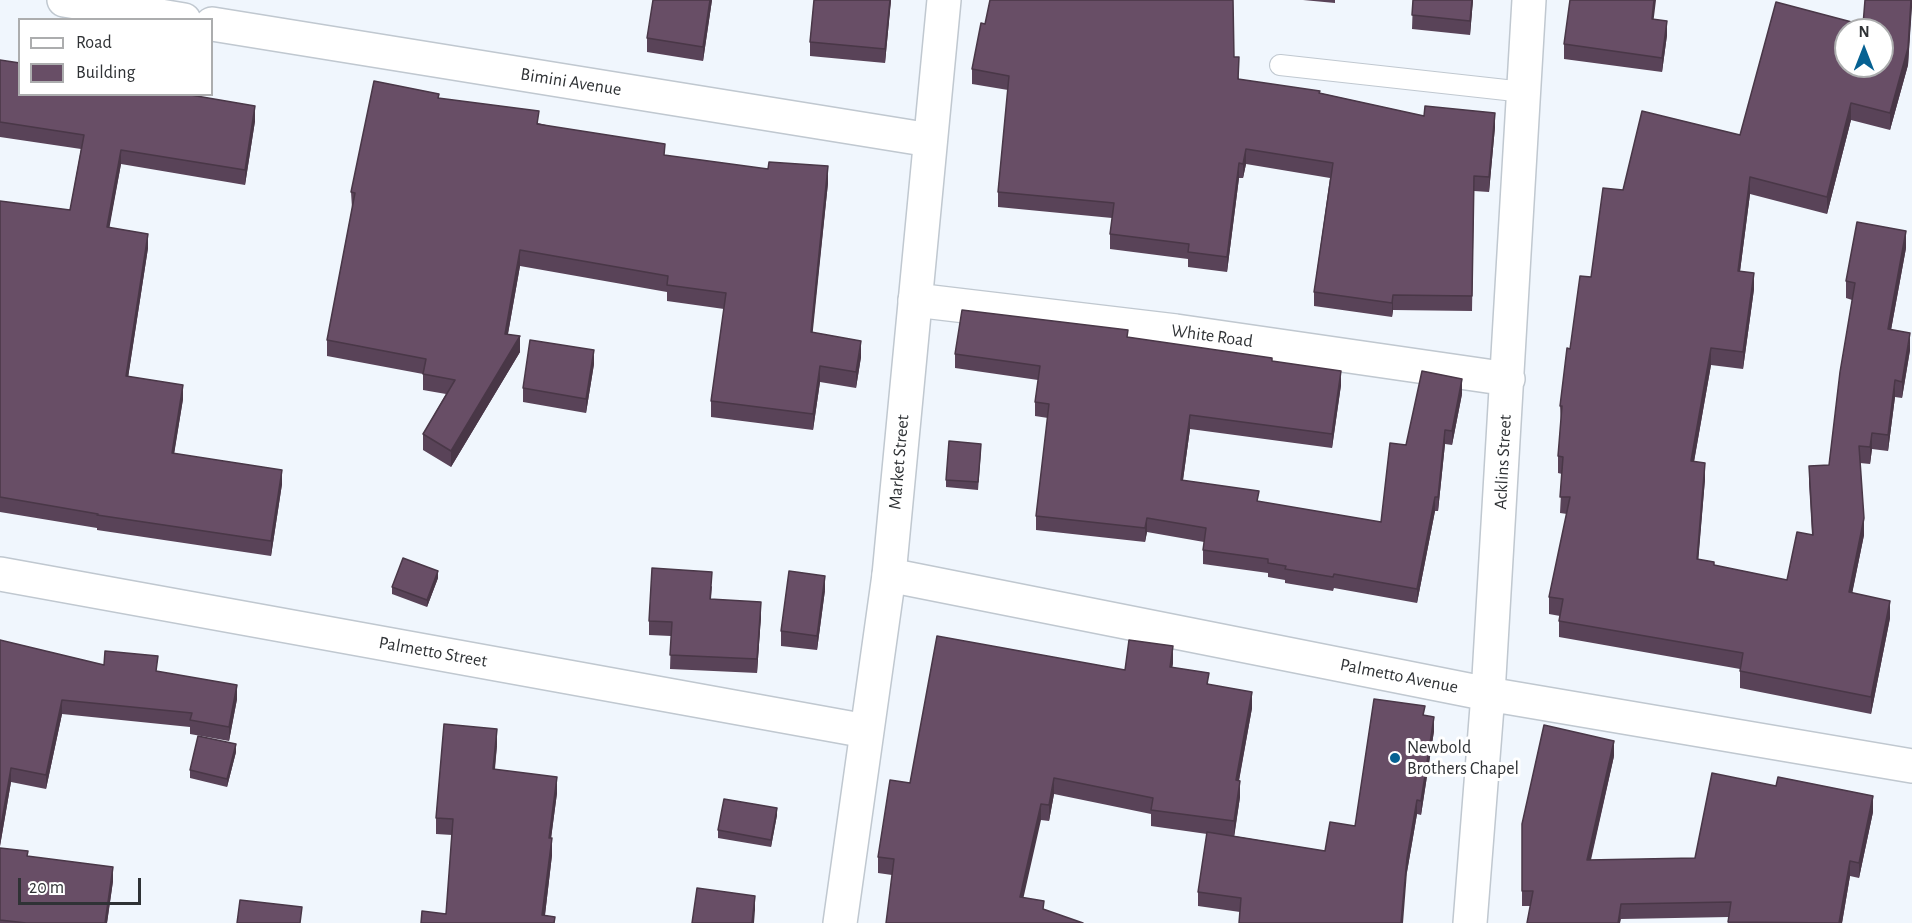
<!DOCTYPE html>
<style>
body{margin:0}
#map{position:relative;width:1912px;height:923px;overflow:hidden;background:#f0f6fd;font-family:"Alegreya Sans",sans-serif}
canvas{display:block}
.legend{position:absolute;left:18px;top:18px;width:195px;height:78px;box-sizing:border-box;background:#fff;border:2px solid #acadae;margin:0;padding:8px 10px;list-style:none;font-size:18px;color:#2f3235}
.legend li{display:flex;align-items:center;gap:12px;height:30px}
.legend b{width:30px;border:2px solid #acadae}
.north{position:absolute;left:1834px;top:18px;width:60px;height:60px;box-sizing:border-box;background:#fff;border:2px solid #acadae;border-radius:50%;rotate:0deg;font-size:16px;font-weight:700;line-height:24px;text-align:center;color:#2f3235}
.north::after{content:'';display:block;margin:auto;width:21px;height:27px;background:#066192;clip-path:polygon(50% 0,100% 100%,50% 72%,0 100%)}
.scale{position:absolute;left:18px;top:878px;width:123px;height:27px;box-sizing:border-box;border:3px solid #2f3235;border-top:0;padding-left:8px;font-size:18px;line-height:21px;white-space:nowrap;color:#2f3235;-webkit-text-stroke:4px #fff;paint-order:stroke}
</style>
<div id="map">
<canvas width="1912" height="923"></canvas>
<ul class="legend">
<li><b style="height:8px;background:#fff"></b>Road</li>
<li><b style="height:16px;background:#684e66"></b>Building</li>
</ul>
<div class="north">N</div>
<div class="scale">20 m</div>
</div>
<script>
const ctx = document.querySelector('canvas').getContext('2d');
ctx.lineJoin = 'round';
function stroke(path, color, width, dash) { ctx.strokeStyle = color; ctx.lineWidth = width; ctx.lineCap = dash ? 'butt' : 'round'; ctx.setLineDash(dash || []); ctx.stroke(path); }
function paint(path, color) { ctx.fillStyle = color; ctx.fill(path, 'evenodd'); }
function label(font, color, halo, rows, align = 'center') {
  ctx.font = font + ' "Alegreya Sans",sans-serif'; ctx.lineWidth = 6; ctx.setLineDash([]); ctx.textBaseline = 'middle'; ctx.strokeStyle = halo; ctx.fillStyle = color; for (const [text, x, y, turn = 0] of rows) {
    ctx.save(); ctx.translate(x, y); ctx.rotate((+turn || 0) * Math.PI / 180); ctx.textAlign = isNaN(turn) ? turn : align; if (halo) ctx.strokeText(text, 0, 0); ctx.fillText(text, 0, 0); ctx.restore();
  }
}
const lane = new Path2D(`
 M1280 65 1524 92`);
const street = new Path2D(`
 M64 0 184 20
 M212 24 930 140
 M915 300 1176 331 1508 379
 M0 574 866 731
 M889 575 1488 694 1912 766
 M1470 923 1488 694 1529 0`);
const primary = new Path2D(`
 M840 923 889 575 944 0`);
stroke(lane, '#c0c8d0', 22);
stroke(street, '#c0c8d0', 36);
stroke(primary, '#c0c8d0', 36);
stroke(lane, '#fff', 20);
stroke(street, '#fff', 33);
stroke(primary, '#fff', 33);
paint(new Path2D(`
 M712 0 703 61 647 52V38Z
 M811 0H891L885 63 810 56V42L814 0Z
 M1303 0H1335V3Z
 M1413 0H1473L1470 35 1412 29Z
 M1912 0 1908 65 1890 130 1851 120 1827 214 1750 194 1740 271 1754 289 1743 369 1711 365 1694 462 1705 479 1698 560 1714 565 1787 580 1812 535 1809 483V466L1829 465 1852 300 1846 298V281L1906 248 1891 330 1910 350 1902 398 1895 397 1888 451 1872 449 1870 464 1860 463 1864 535 1852 593 1890 618 1871 714 1740 688V669L1559 637V621L1560 616 1549 614V597L1567 514 1560 513 1562 474 1558 473V456L1561 423 1560 406 1570 349 1591 277 1623 190 1740 135 1863 25Z
 M1654 19 1667 35 1662 72 1564 59V44Z
 M985 24 1234 57 1239 79 1320 93 1424 116 1495 127 1489 192 1474 191 1472 311 1393 310 1392 317 1314 306V292L1330 178 1246 164 1243 178H1239L1227 272 1188 267V259L1110 249V234L1112 218 998 207V192L1008 90 972 84V69Z
 M0 60 255 121 245 185 121 164 109 227 148 248 128 377 183 399 174 453 282 484 271 556 97 530V528L0 512V201L70 210 81 149 0 137Z
 M439 98 665 155 828 183 812 333 861 357 856 388 820 382 813 430 711 417V401L724 309 667 301V292L520 266 508 334 520 352 451 467 423 450V434L446 394 423 390V374L327 356V340L352 208 351 192Z
 M1128 337 1272 361 1341 385 1332 448 1190 429 1183 480 1259 502 1381 522 1406 445 1462 394 1452 445 1445 444 1438 511H1435L1417 603 1334 588 1333 591 1285 583V580L1268 577V573L1203 564V550L1204 542 1147 532 1145 542 1036 530V516L1048 418 1035 416V402L1038 380 955 368V354Z
 M594 364 586 413 523 402V388Z
 M981 451 978 490 946 487V480Z
 M438 578 427 607 392 594V587Z
 M712 586 711 599 761 616 757 673 670 669 671 636 649 635V621Z
 M825 590 817 650 781 646V631Z
 M0 640 104 665 158 671 237 699 229 741 190 734V727L62 714 46 789 11 782 0 846Z
 M1173 663 1172 667 1209 684 1252 708 1239 781 1240 797 1234 836 1325 851 1355 826 1425 715 1434 731 1421 815 1417 814 1407 872 1240 912 1198 906V892L1207 834 1151 826V814L1054 794 1049 821 1041 820 892 875 878 873V857L910 783 1125 670Z
 M497 745 495 769 557 793 551 838 552 855 545 915 555 923 446 914 452 835 436 834V818Z
 M236 752 227 787 190 778V770Z
 M1614 756 1591 860 1695 858 1873 812 1859 878 1850 876 1842 923H1728L1729 917 1621 919 1620 923H1527L1531 906H1522V824Z
 M777 815 771 847 718 838V830Z
 M0 848 113 881 107 923H0Z`), '#594358');
paint(new Path2D(`
 M710 0H712L703 61V47Z
 M890 0H891L885 63V49Z
 M1472 0H1473L1470 35V21Z
 M1654 0H1656L1652 33V19Z
 M1911 0H1912V7L1908 65 1890 130V113Z
 M1667 21V35L1662 72V58Z
 M1851 103V120L1827 214V197Z
 M255 106V121L245 185V170Z
 M1495 113V127L1489 192V177Z
 M1246 149V164L1243 178V164Z
 M121 150V164L107 241V227Z
 M1239 163V178L1227 272V257Z
 M828 166V183L811 349V332Z
 M1750 177V194L1738 287V271Z
 M1906 231V248L1888 346V329Z
 M148 234V248L126 391V376Z
 M520 250V266L505 350V334Z
 M1754 273V289L1743 369V352Z
 M1393 295V310L1392 317V303Z
 M1910 333V350L1902 398V382Z
 M520 336V352L451 467V451Z
 M861 341V357L856 388V372Z
 M1711 348V365L1691 478V461Z
 M594 350V364L586 413V399Z
 M820 366V382L813 430V414Z
 M1341 371V385L1332 448V434Z
 M1462 379V394L1452 445V431Z
 M1895 380V397L1888 451V435Z
 M183 385V399L172 467V453Z
 M1190 415V429L1181 494V480Z
 M1445 430V444L1438 511V497Z
 M1872 433V449L1870 464V447Z
 M1705 463V479L1697 576V559Z
 M282 470V484L271 556V541Z
 M1435 497V511L1417 603V589Z
 M1147 518V532L1145 542V528Z
 M1864 518V535L1849 609V592Z
 M438 571V578L427 607V600Z
 M825 576V590L817 650V636Z
 M1890 601V618L1871 714V697Z
 M761 602V616L757 673V659Z
 M1173 646V663L1170 683V667Z
 M237 685V699L229 741V727Z
 M1252 692V708L1236 796V780Z
 M62 700V714L46 789V775Z
 M1434 717V731L1421 815V801Z
 M497 729V745L493 785V769Z
 M1614 741V756L1587 875V860Z
 M236 744V752L227 787V779Z
 M11 768V782L0 846V832Z
 M557 777V793L549 854V838Z
 M1054 778V794L1049 821V805Z
 M1240 781V797L1234 838V821Z
 M1873 796V812L1859 878V863Z
 M1417 800V814L1407 872 1403 923H1401L1407 858Z
 M1041 804V820L1020 913V897Z
 M777 808V815L771 847V840Z
 M552 838V855L544 923 542 915Z
 M1850 861V876L1842 923H1839Z
 M113 867V881L107 923H105Z
 M755 896V910L754 923H752Z
 M1621 904 1620 923H1618Z`), '#493747');
const building = new Path2D(`
 M653 0H710L703 47 647 38Z
 M814 0H890L885 49 810 42Z
 M990 0H1233L1234 57H1239L1238 79 1320 91 1319 93 1424 116 1425 106 1495 113 1489 177 1474 176 1472 296 1393 295 1392 303 1314 292 1333 163 1246 149 1243 164 1239 163 1227 257 1188 252 1189 244 1110 234 1114 203 998 192 1009 76 972 69 981 23 985 24Z
 M1413 0H1472L1470 21 1412 15Z
 M1570 0H1654L1652 19 1667 21 1662 58 1564 44Z
 M1865 0H1911L1908 48 1890 113 1851 103 1827 197 1750 177 1738 271 1754 273 1743 352 1711 348 1691 461 1705 463 1697 559 1714 562V565L1787 580 1797 532 1813 535 1809 466 1829 465 1840 372 1855 283 1846 281 1857 222 1906 231 1888 329 1910 333 1902 382 1895 380 1888 435 1872 433 1870 447 1859 446 1864 518 1849 592 1890 601 1871 697 1740 671 1743 653 1559 621 1563 599 1549 597 1570 497H1560L1563 457 1558 456 1562 406H1560L1567 348 1570 349 1580 276 1591 277 1603 188 1623 190 1642 111 1740 135 1776 2 1863 25ZM1846 30H1882V66H1846Z
 M0 60 20 63V94H185L255 106 245 170 121 150 107 227 148 234 126 376 183 385 172 453 282 470 271 541 97 515 98 514 0 497V201L70 210 84 135 0 122Z
 M374 81 439 94 438 98 539 111 537 124 665 144 664 155 768 169 769 162 828 166 811 332 861 341 856 372 820 366 813 414 711 401 726 293 667 285 668 276 520 250 505 334 520 336 451 451 423 434 455 380 423 374 426 359 327 340 355 193 351 192Z
 M962 310 1128 330 1127 337 1272 358V361L1341 371 1332 434 1190 415 1181 480 1259 491 1257 501 1381 522 1390 443 1406 445 1422 371 1462 379 1452 431 1445 430 1438 497H1435L1417 589 1334 574 1333 577 1285 569 1286 566 1268 563V559L1203 550 1206 528 1147 518 1145 528 1036 516 1049 404 1035 402 1040 366 955 354Z
 M530 340 594 350 586 399 523 388Z
 M949 441 981 444 978 482 946 480Z
 M403 558 438 571 427 600 392 587Z
 M652 568 712 572 710 599 761 602 757 659 670 655 672 622 649 621Z
 M789 571 825 576 817 636 781 631Z
 M937 636 1125 670 1129 640 1173 646 1170 667 1209 673 1207 684 1252 692 1236 780 1240 781 1234 821 1151 810 1153 798 1054 778 1049 805 1041 804 1020 897 1044 901 1043 909 1083 923H886L894 859 878 857 890 780 910 783Z
 M0 640 104 665 105 651 158 656 156 671 237 685 229 727 190 720 192 713 62 700 46 775 11 768 0 832Z
 M1374 699 1425 706 1423 715 1434 717 1421 801 1417 800 1407 858 1401 923H1239L1241 898 1198 892 1207 832 1325 851 1330 822 1355 826Z
 M444 724 497 729 493 769 557 777 549 838H552L542 915 555 917 554 923H421L422 911 446 914 453 819 436 818Z
 M1544 725 1614 741 1587 860 1695 858 1712 773 1776 786 1778 777 1873 796 1859 863 1850 861 1839 923 1728 922 1731 902 1621 904 1618 923H1527L1533 891H1522V824Z
 M198 736 236 744 227 779 190 770Z
 M724 799 777 808 771 840 718 830Z
 M0 848 28 851 27 856 113 867 105 923H26L0 920Z
 M697 888 755 896 752 923H692Z
 M240 900 302 907 300 923H237Z`);
paint(building, '#684e66');
stroke(building, '#493747', 1.5);
for (const [x, y, r, color] of [
 [1395,758,6,"#066192"]
]) { const dot = new Path2D(); dot.arc(x, y, r, 0, 2 * Math.PI); ctx.fillStyle = color; ctx.fill(dot); stroke(dot, '#fff', 2); }
label('18px', '#2f3235', '#fff', [
 ["Bimini Avenue",571,82,9],
 ["White Road",1212,336,8],
 ["Market Street",899,462,-85],
 ["Acklins Street",1503,462,-87],
 ["Palmetto Street",433,652,10],
 ["Palmetto Avenue",1399,676,11]
]);
label('18px', '#2f3235', '#fff', [
 ["Newbold",1407,748],
 ["Brothers Chapel",1407,769]
], 'left');
</script>
